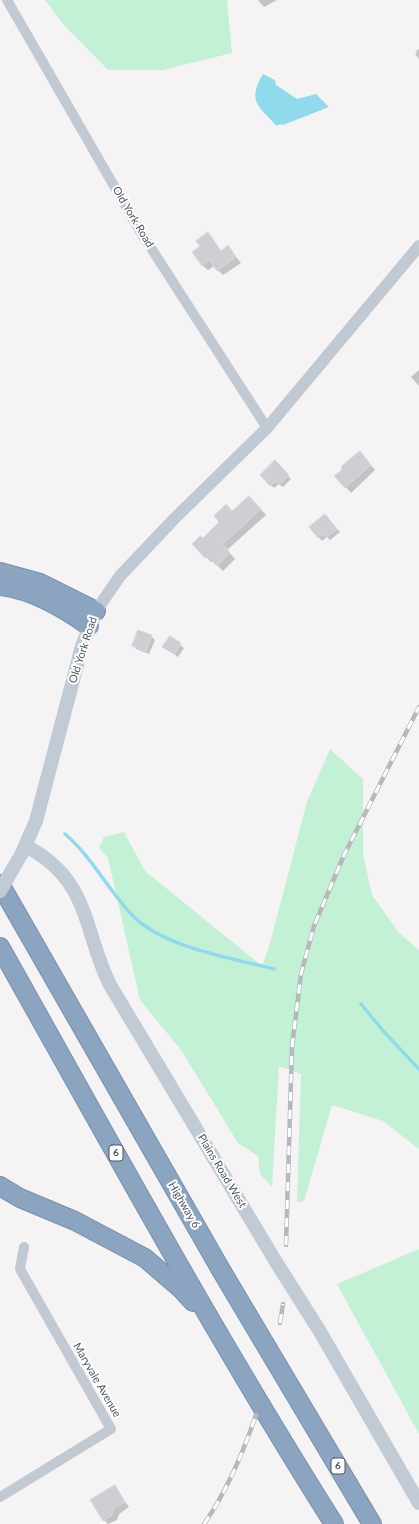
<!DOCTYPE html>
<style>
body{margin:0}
canvas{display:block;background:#f5f3f3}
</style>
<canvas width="419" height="1524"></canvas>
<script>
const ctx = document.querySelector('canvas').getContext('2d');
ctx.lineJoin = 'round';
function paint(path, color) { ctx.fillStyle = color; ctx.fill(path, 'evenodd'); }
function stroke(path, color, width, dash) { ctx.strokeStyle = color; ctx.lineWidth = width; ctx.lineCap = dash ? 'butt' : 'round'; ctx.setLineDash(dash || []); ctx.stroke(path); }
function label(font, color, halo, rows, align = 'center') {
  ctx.font = font + ' Lato,sans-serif'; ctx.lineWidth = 4; ctx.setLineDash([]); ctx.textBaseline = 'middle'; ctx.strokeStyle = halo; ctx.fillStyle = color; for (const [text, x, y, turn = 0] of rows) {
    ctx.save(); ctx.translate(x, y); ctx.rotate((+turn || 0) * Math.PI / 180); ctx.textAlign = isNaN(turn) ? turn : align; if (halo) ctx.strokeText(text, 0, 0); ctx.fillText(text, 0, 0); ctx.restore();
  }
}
paint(new Path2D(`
 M45 0H227L232 53 163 70H108L63 24Z
 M330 749 363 779V854L372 895 399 933 419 950V1149L383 1121 332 1105 304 1201 297 1202 301 1074 279 1066 272 1187 260 1174 258 1156 238 1143 181 1050 140 1000 108 858 99 848 104 837 124 832 145 871 262 966 269 947 307 802Z
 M419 1249V1434L337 1284Z`), '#c3f1d5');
paint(new Path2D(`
 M263 74 275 80 276 85 297 99 316 94 329 107 283 125 280 124 277 126C258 106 247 101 263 74Z`), '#90daee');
paint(new Path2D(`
 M258 0H277L264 7Z
 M419 49V59L415 54 417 53 416 51Z
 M208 234 221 251 228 247 241 263 223 275 214 266 208 270 202 265 201 246Z
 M419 370V386L411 377Z
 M365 458 375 470 351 493 336 476Z
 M275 462 291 479 283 487 279 484 274 488 261 475Z
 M254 502 266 515 227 550 235 559 223 571 213 561 211 562 193 544 203 540 233 512Z
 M328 518 340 532 330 540 327 537 322 541 310 527Z
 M151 636 155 640 149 654 136 649 133 645Z
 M170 637 184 648 178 657 164 647Z
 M114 1487 129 1507 119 1514 117 1520 108 1524 104 1520Z`), '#0003');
stroke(new Path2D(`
 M65 834C91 856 107 888 131 914 161 947 231 958 274 969
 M361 1004 385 1033 419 1069`), '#90daee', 3.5);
const building = new Path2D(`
 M208 232 221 251 228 245 236 257 217 271 209 260 202 266 192 252 200 246 196 241Z
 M360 451 371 465 345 488 334 476 342 470 341 467Z
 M275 460 289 475 279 485 275 481 270 486 260 475Z
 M249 496 261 509 223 544 230 553 217 566 207 556 205 558 192 544 200 536 203 538 219 522 214 516 226 504 232 511Z
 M325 514 337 529 326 538 323 534 318 538 309 527Z
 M138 630 152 635 146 651 132 646Z
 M170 636 181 643 174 654 162 647Z
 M115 1485 125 1502 114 1508 112 1515 103 1521 90 1500Z`);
paint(building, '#cdcfd5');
stroke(building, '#d7d9de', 1);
const motorway = new Path2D(`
 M0 572 40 583 96 611
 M0 586C33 590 62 607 89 626
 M0 884 221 1270 372 1524
 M0 947C109 1141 215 1336 334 1524
 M0 1186 20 1198 75 1221 145 1258 181 1289 193 1302`);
stroke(motorway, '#7690ad', 20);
stroke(new Path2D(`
 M7 0 140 231 267 428
 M0 1497 111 1429 20 1269 24 1247`), '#c1cad2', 10);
stroke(new Path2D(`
 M96 611 120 576 174 519 267 428 419 246`), '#c1cad2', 12);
stroke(new Path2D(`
 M26 846C91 881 82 928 110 985L276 1262 319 1330 419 1503
 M21 855 36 821 82 646 94 617`), '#c1cbd6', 14);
stroke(motorway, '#8ba5c1', 18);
const rail = new Path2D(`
 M286 1245 292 1047 301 974 314 926 344 855 419 707
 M280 1323 283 1304
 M204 1524C227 1491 243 1453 256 1415`);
stroke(rail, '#b5b8bd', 4.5);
stroke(rail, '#fff', 3, [9]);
stroke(new Path2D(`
 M0 891 18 860`), '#c1cbd6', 14);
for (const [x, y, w] of [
 [116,1153,14],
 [338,1466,14]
]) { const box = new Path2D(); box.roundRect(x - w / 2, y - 8, w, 16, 3); ctx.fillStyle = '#fff'; ctx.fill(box); stroke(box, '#4a5661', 1); }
label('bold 10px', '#4a5661', null, [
 ["6",116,1153],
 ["6",338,1466]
]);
label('11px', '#4a5661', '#fff', [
 ["Old York Road",133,217,59],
 ["Old York Road",83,650,-72],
 ["Plains Road West",222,1171,59],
 ["Highway 6",184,1205,60],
 ["Maryvale Avenue",97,1380,60]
]);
</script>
